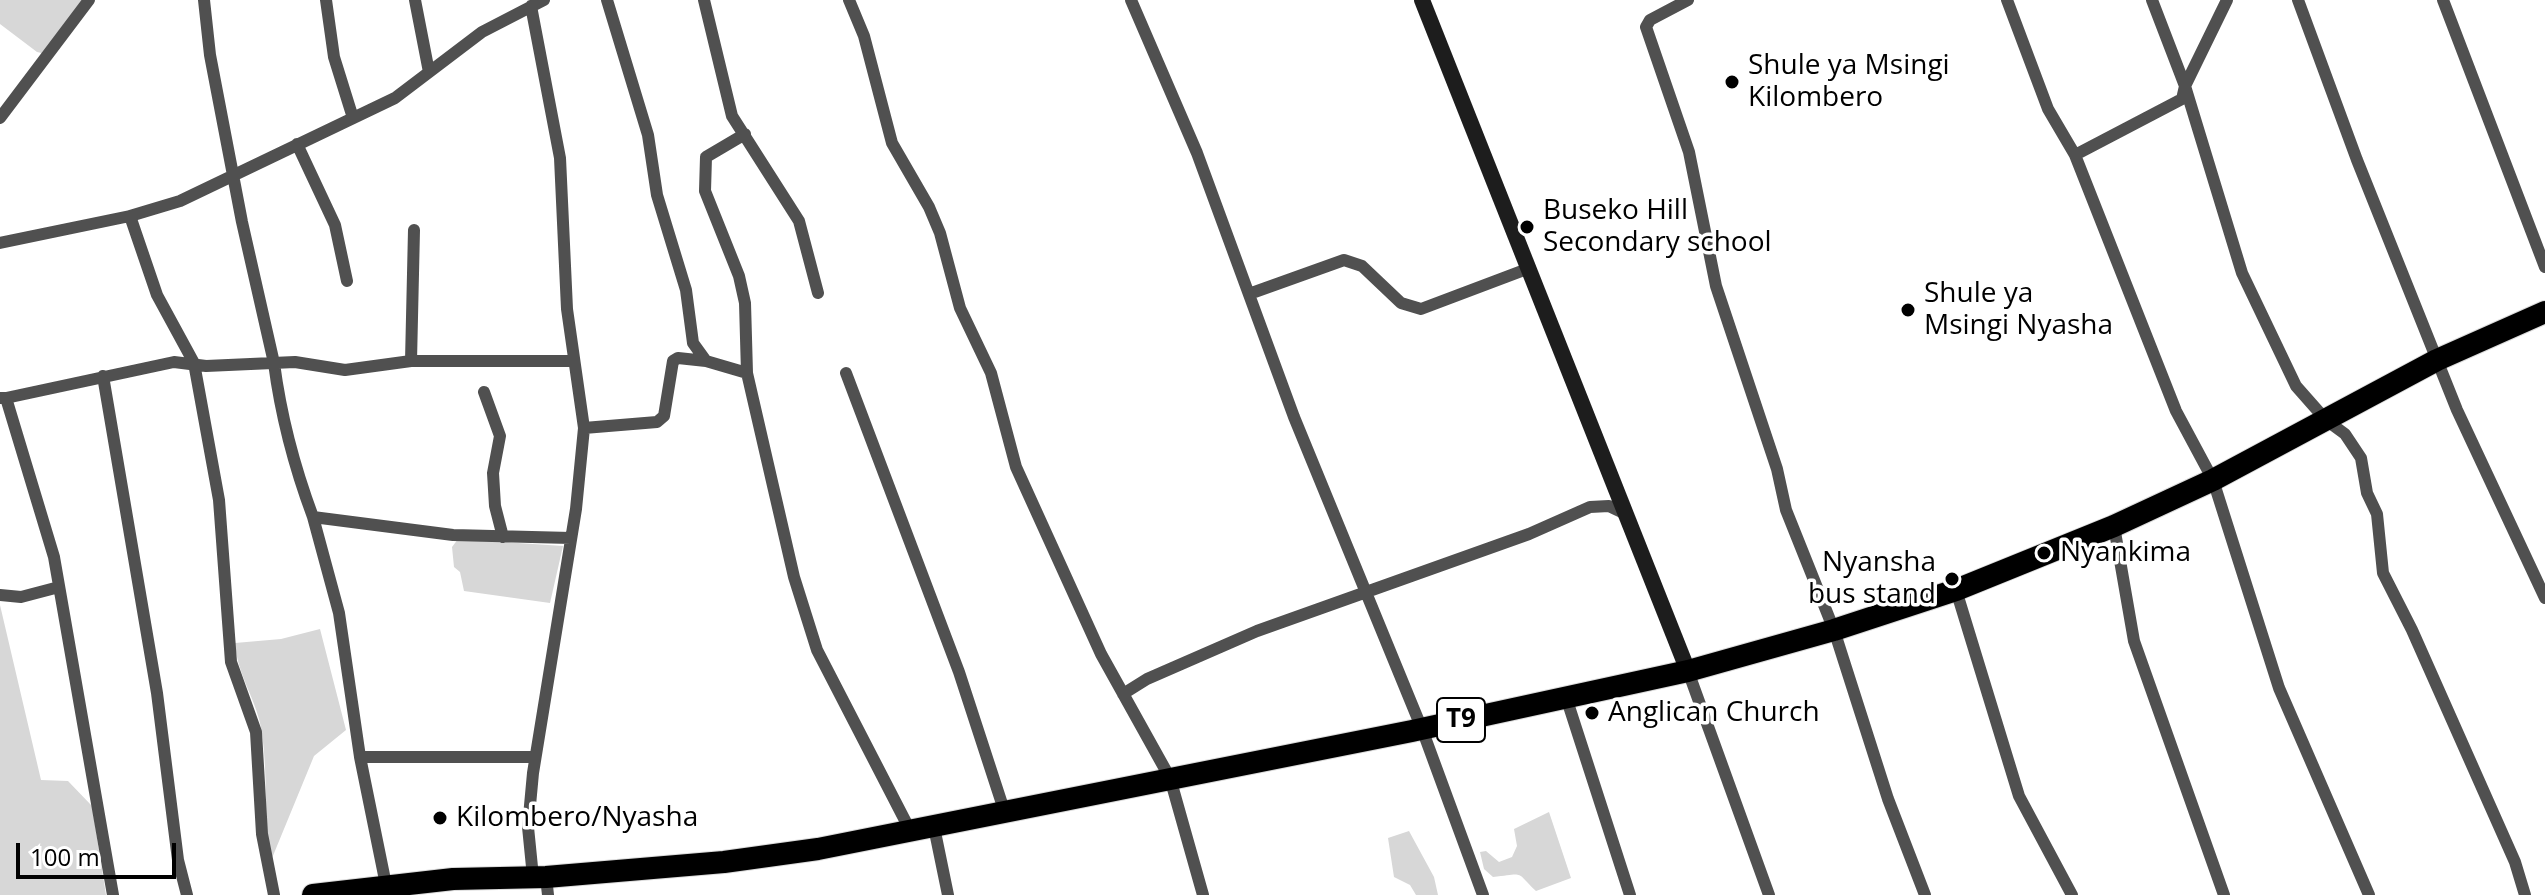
<!DOCTYPE html>
<style>
body{margin:0}
#map{position:relative;width:2545px;height:895px;overflow:hidden;background:#fff;font-family:"Open Sans",sans-serif}
canvas{display:block}
.scale{position:absolute;left:16px;top:843px;width:160px;height:36px;box-sizing:border-box;border:4px solid #000;border-top:0;padding-left:10px;font-size:24px;line-height:28px;white-space:nowrap;color:#000;-webkit-text-stroke:6px #fff;paint-order:stroke}
</style>
<div id="map">
<canvas width="2545" height="895"></canvas>
<div class="scale">100 m</div>
</div>
<script>
const ctx = document.querySelector('canvas').getContext('2d');
ctx.lineJoin = 'round';
function paint(path, color) { ctx.fillStyle = color; ctx.fill(path, 'evenodd'); }
function stroke(path, color, width, dash) { ctx.strokeStyle = color; ctx.lineWidth = width; ctx.lineCap = dash ? 'butt' : 'round'; ctx.setLineDash(dash || []); ctx.stroke(path); }
function label(font, color, halo, rows, align = 'center') {
  ctx.font = font + ' "Open Sans",sans-serif'; ctx.lineWidth = 7; ctx.setLineDash([]); ctx.textBaseline = 'middle'; ctx.strokeStyle = halo; ctx.fillStyle = color; for (const [text, x, y, turn = 0] of rows) {
    ctx.save(); ctx.translate(x, y); ctx.rotate((+turn || 0) * Math.PI / 180); ctx.textAlign = isNaN(turn) ? turn : align; if (halo) ctx.strokeText(text, 0, 0); ctx.fillText(text, 0, 0); ctx.restore();
  }
}
paint(new Path2D(`
 M0 0H89L46 54 37 52 0 24Z
 M458 539 563 546 550 603 464 591 460 572 454 567 452 547Z
 M0 605 41 780 68 781 92 806 106 895H0Z
 M320 629 346 730 314 756 270 863C264 819 268 776 262 733 258 702 237 675 235 643L281 639Z
 M1549 812 1571 878 1536 891C1515 871 1526 873 1493 877L1484 869 1480 852 1486 851 1499 862 1512 857 1517 846 1514 829Z
 M1409 831 1434 877 1438 895H1416L1410 885 1394 877 1388 838Z`), '#d7d7d7');
const highway = new Path2D(`
 M313 895 453 879 546 877 724 862 818 849 1412 731 1688 671 1834 630 1956 590 2114 526 2213 480 2437 360 2545 312`);
stroke(highway, '#dbdbdb', 24);
stroke(new Path2D(`
 M204 0 210 55 242 222 274 363C281 417 294 466 313 517L453 535 571 538
 M326 0 334 57 353 118
 M415 0 429 72
 M607 0 648 135 657 195 686 290 693 343 706 361 747 373
 M704 0 732 116 799 221 818 293
 M849 0 864 36 892 143 929 207 940 233 960 308 991 373 1016 467 1101 654 1170 778 1203 895
 M1131 0 1197 153 1294 417 1422 729 1483 895
 M1688 0 1650 20 1646 27 1689 152 1716 286 1777 469 1786 510 1834 630 1888 799 1925 895
 M2007 0 2048 109 2075 155 2176 411 2213 480 2279 688 2369 895
 M2152 0 2185 86 2242 273 2296 386 2326 420 2345 434 2361 458 2367 493 2377 514 2383 573 2412 630 2515 862 2525 895
 M2298 0 2357 160 2457 410 2545 598
 M2443 0 2545 267
 M531 6 560 158 567 309 584 428 576 509 533 773 528 827 533 877
 M0 118 89 0
 M745 134 706 157 705 191 739 276 745 303 747 373 794 577 817 650 911 832
 M297 144 335 225 347 281
 M2075 155 2182 99 2185 86 2227 0
 M130 216 157 295 194 363 219 500 231 662 256 732 262 834 274 895
 M0 243 130 216 180 201 395 98 482 32 544 0
 M1249 294 1344 260 1362 266 1401 303 1421 309 1527 269
 M411 361 414 230
 M846 373 959 672 1005 813
 M103 376 157 693 178 860 187 895
 M484 392 500 436 493 473 495 506 503 537
 M0 398H6L54 557 113 895
 M6 398 174 362 206 366 295 362 345 370 411 361H572
 M584 428 657 422 664 416 673 361 678 358 706 361
 M313 517 339 613 360 757 386 885
 M2114 526 2134 641 2224 895
 M1956 590 2019 796 2072 895
 M0 595 21 597 59 587
 M1688 671 1769 895
 M1123 694 1147 679 1257 631 1529 534 1590 507 1609 506 1626 514
 M1566 697 1630 895
 M360 757H535
 M934 827 948 895
 M546 877 548 895`), '#505050', 12);
stroke(new Path2D(`
 M1422 0 1688 671`), '#1d1d1d', 16);
stroke(highway, '#000', 22);
for (const [x, y, r, color] of [
 [1732,82,8,"#000"],
 [1527,227,8,"#000"],
 [1908,310,8,"#000"],
 [2044,553,8,"#000"],
 [1952,579,8,"#000"],
 [1592,713,8,"#000"],
 [440,818,8,"#000"]
]) { const dot = new Path2D(); dot.arc(x, y, r, 0, 2 * Math.PI); ctx.fillStyle = color; ctx.fill(dot); stroke(dot, '#fff', 3); }
for (const [x, y, w] of [
 [1461,720,48]
]) { const box = new Path2D(); box.roundRect(x - w / 2, y - 22, w, 44, 6); ctx.fillStyle = '#fff'; ctx.fill(box); stroke(box, '#000', 2); }
label('bold 26px', '#000', null, [
 ["T9",1461,720]
]);
label('28px', '#000', '#fff', [
 ["Shule ya Msingi",1748,66],
 ["Kilombero",1748,98],
 ["Buseko Hill",1543,211],
 ["Secondary school",1543,243],
 ["Shule ya",1924,294],
 ["Msingi Nyasha",1924,326],
 ["Nyankima",2060,553],
 ["Nyansha",1936,563,"right"],
 ["bus stand",1936,595,"right"],
 ["Anglican Church",1608,713],
 ["Kilombero/Nyasha",456,818]
], 'left');
</script>
